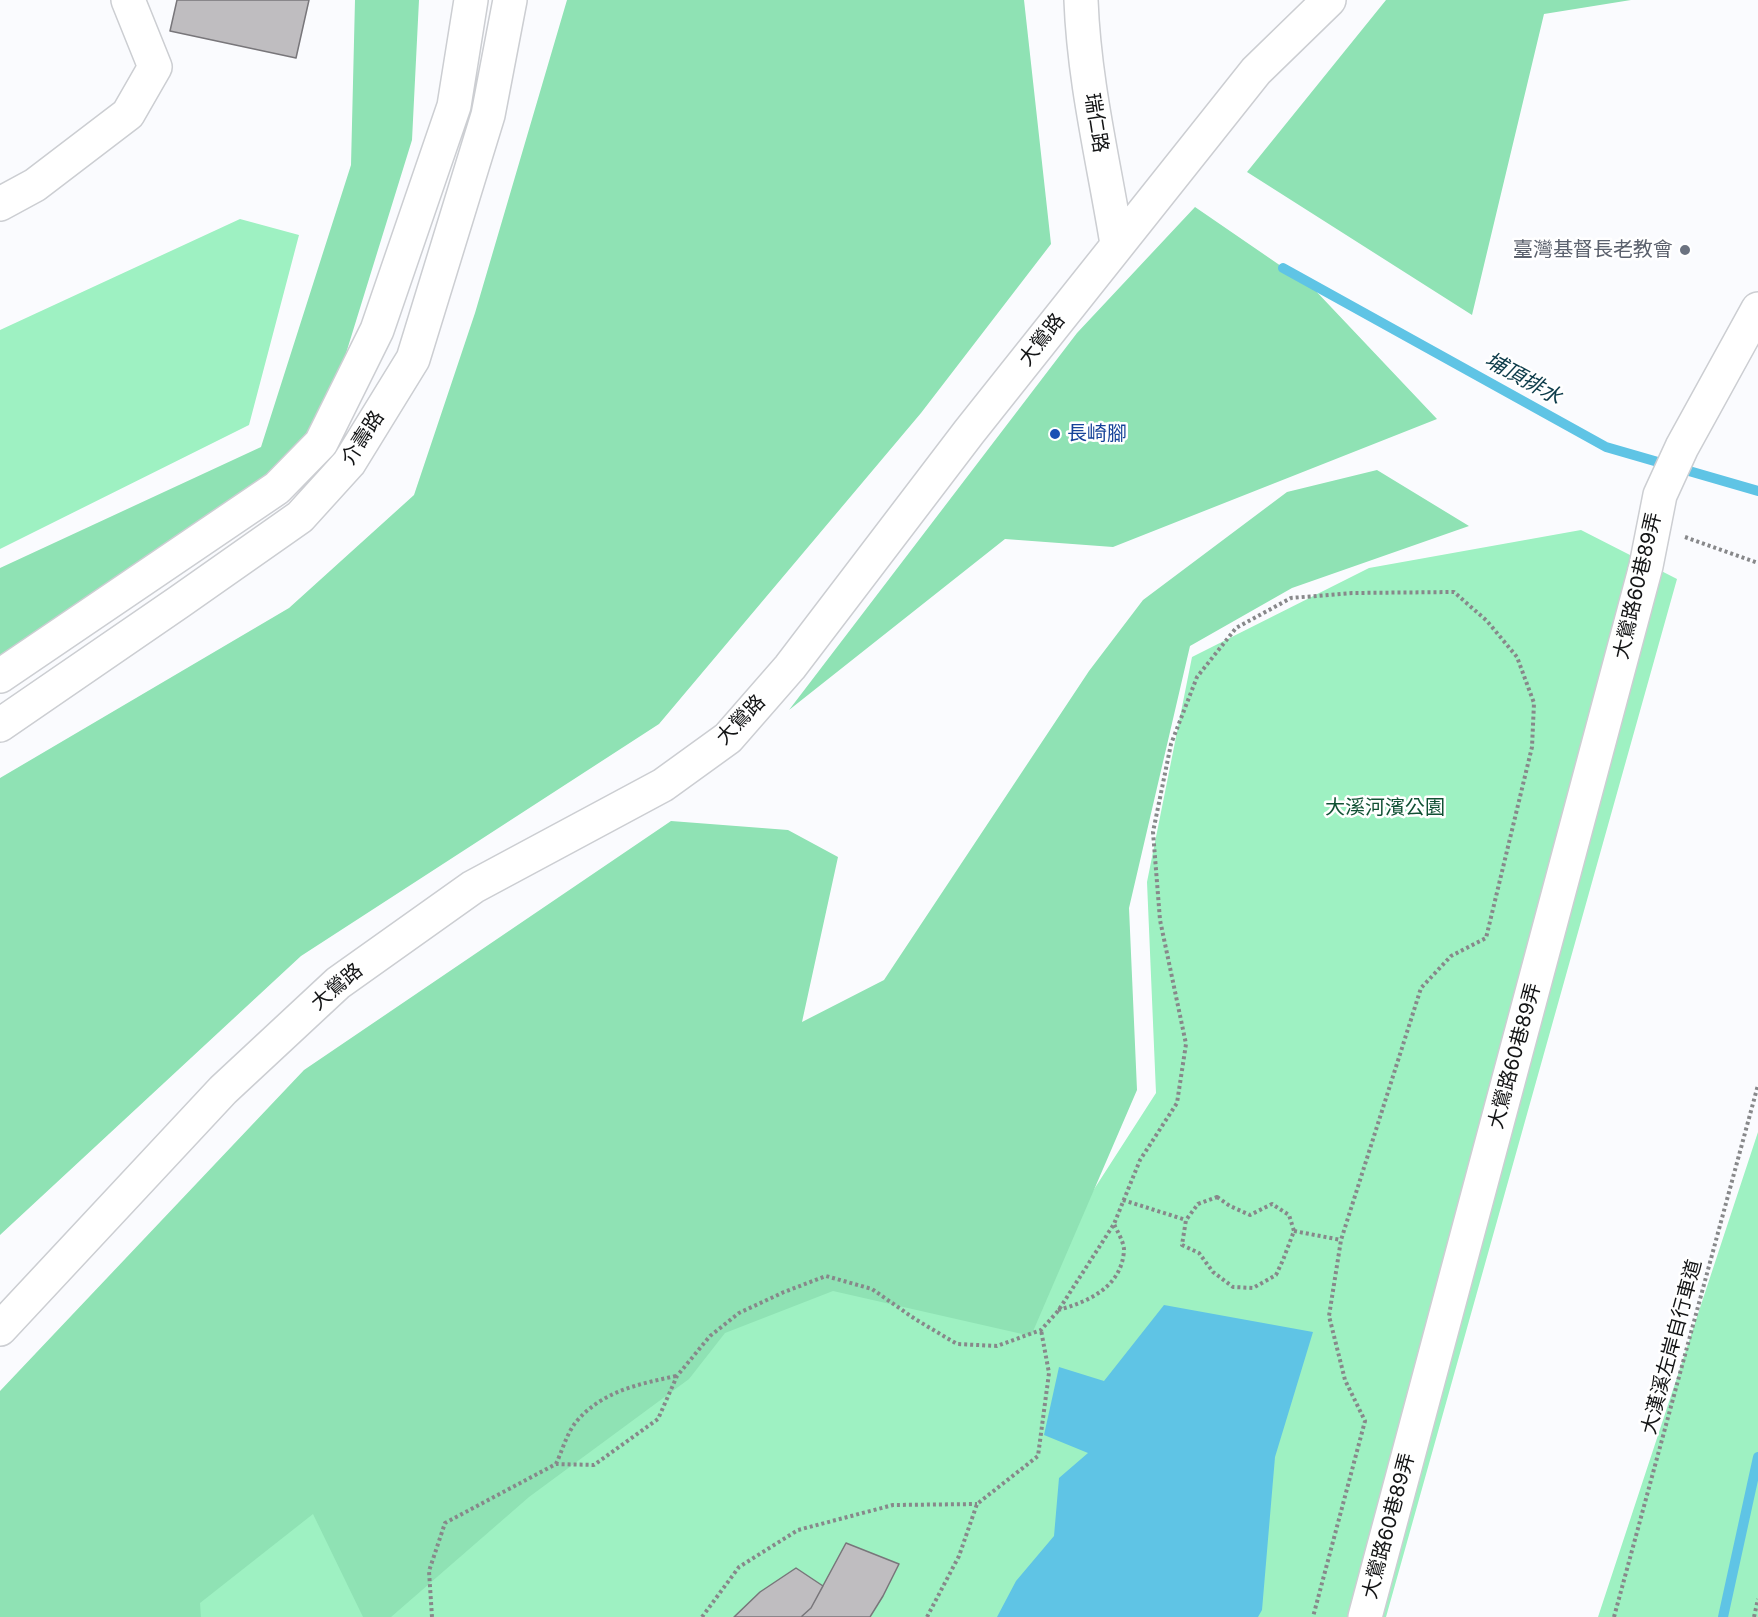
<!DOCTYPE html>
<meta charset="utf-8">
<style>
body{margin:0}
canvas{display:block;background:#fafbfe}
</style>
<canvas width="1758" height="1617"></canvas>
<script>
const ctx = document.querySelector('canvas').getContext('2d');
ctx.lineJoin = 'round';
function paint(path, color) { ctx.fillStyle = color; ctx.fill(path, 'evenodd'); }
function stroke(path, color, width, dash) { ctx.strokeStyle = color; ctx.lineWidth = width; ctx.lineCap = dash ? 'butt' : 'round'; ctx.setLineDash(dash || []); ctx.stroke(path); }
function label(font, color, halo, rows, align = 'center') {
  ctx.font = font + ' Inter,"Noto Sans TC",sans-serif'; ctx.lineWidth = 5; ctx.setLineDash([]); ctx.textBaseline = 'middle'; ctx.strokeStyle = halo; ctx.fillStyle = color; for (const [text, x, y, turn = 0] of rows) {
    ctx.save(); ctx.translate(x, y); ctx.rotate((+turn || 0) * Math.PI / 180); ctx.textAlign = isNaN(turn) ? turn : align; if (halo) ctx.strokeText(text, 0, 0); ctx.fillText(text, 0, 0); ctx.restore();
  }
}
paint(new Path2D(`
 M240 219 299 235 249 425 0 549V330Z
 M1581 530 1677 579 1386 1617H93L817 1171 1042 1270 1156 1093 1147 882 1192 657 1369 568Z
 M1758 1132V1617H1598Z`), '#9ef1c2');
paint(new Path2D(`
 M355 0H419L412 140 326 418 297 463 182 540 99 589 0 655V568L261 447 351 165Z
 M567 0H1024L1051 244 921 413 659 724 301 956 0 1235V778L289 608 414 495 475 313Z
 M1386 0H1631L1544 14 1472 315 1247 172Z
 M1195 207 1313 288 1437 419 1113 547 1005 539 789 710 1077 333Z
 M1377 470 1469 526 1292 588 1190 646 1129 908 1137 1090 1031 1336 833 1291 725 1333 689 1379 529 1497 391 1617H363L313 1514 200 1603 201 1617H0V1391L304 1070 671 821 788 830 838 857 802 1022 884 980 1089 671 1143 600 1287 492Z`), '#8fe2b4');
paint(new Path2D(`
 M1164 1305 1313 1332 1275 1457 1262 1610 1258 1617H997L1016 1581 1054 1536 1059 1478 1088 1453 1044 1435 1059 1367 1104 1381Z`), '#5fc4e5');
stroke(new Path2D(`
 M1283 268 1606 447 1758 491
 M1723 1617 1758 1457`), '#5fc4e5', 10);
const building = new Path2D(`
 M177 0H309L296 58 170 31Z
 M846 1543 899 1564 883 1596 870 1617H801L811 1608Z
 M796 1568 823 1586 811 1608 801 1617H734L760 1592Z`);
paint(building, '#bfbdc0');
stroke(building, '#78767a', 1.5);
const street = new Path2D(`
 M0 204 35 185 128 114 155 67 128 0
 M1365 1617 1646 566 1660 495 1682 447 1758 309`);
const secondary = new Path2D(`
 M1081 0C1084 83 1104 163 1117 244
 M0 1329 223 1090 338 983 473 887 663 785 728 738 790 667 969 432 1256 71 1329 0`);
const primary = new Path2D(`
 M0 676 277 488 321 443 377 330 454 106 471 0
 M0 725 179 602 300 517 349 463 413 359 488 115 510 0`);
stroke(street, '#ccced2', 36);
stroke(secondary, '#ccced2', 36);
stroke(primary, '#ccced2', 36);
stroke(new Path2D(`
 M1685 537 1758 563
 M1217 1197 1230 1206 1250 1215 1272 1204 1289 1215 1294 1231 1283 1260 1276 1275 1253 1288 1233 1287 1213 1272 1199 1253 1182 1245 1186 1220 1198 1204Z
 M1123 1200 1186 1220
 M1294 1231 1341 1240
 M1058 1310C1088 1302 1122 1287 1124 1250 1124 1242 1117 1231 1114 1224
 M556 1464C562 1451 567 1433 576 1422 602 1391 639 1384 676 1376
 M432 1617 429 1571 445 1523 556 1464 594 1465 658 1419 677 1376 710 1336 739 1313 784 1292 826 1276 872 1289 915 1319 957 1344 997 1346 1041 1330 1058 1311 1114 1224 1140 1160 1177 1103 1186 1044 1160 920 1153 832 1171 744 1197 677 1236 628 1291 598 1352 593 1454 592 1487 621 1517 657 1534 703 1532 747 1486 938 1451 956 1421 988 1341 1240 1329 1316 1345 1380 1365 1421 1313 1617
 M702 1617 739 1567 798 1530 893 1505 977 1504
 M927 1617 959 1556 977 1504 1038 1456 1049 1373 1041 1330
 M1614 1617 1758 1085
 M1754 1617 1758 1599`), '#87888a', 4, [3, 3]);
stroke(street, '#fff', 33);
stroke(secondary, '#fff', 33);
stroke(primary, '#fff', 33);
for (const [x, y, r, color] of [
 [1685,250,6,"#6b7280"],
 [1055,434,6,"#1a4fb4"]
]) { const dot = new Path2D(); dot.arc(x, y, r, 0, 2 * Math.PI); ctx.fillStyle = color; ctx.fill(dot); stroke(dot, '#fff', 2); }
label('20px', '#131415', '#fff', [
 ["瑞仁路",1096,123,81],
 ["大鶯路",1042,340,-52],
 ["介壽路",363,438,-57],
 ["大鶯路60巷89弄",1638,586,-77],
 ["大鶯路",741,720,-46],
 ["大鶯路",337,987,-40],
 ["大鶯路60巷89弄",1515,1056,-75],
 ["大漢溪左岸自行車道",1672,1347,-75],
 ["大鶯路60巷89弄",1389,1526,-75]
]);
label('20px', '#5b616d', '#fff', [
 ["臺灣基督長老教會",1673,250]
], 'right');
label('20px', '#164399', '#fff', [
 ["長崎腳",1067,434]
], 'left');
label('20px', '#115134', '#fff', [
 ["大溪河濱公園",1385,808]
]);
label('italic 21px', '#0c3b49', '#fff', [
 ["埔頂排水",1523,379,29]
]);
</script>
